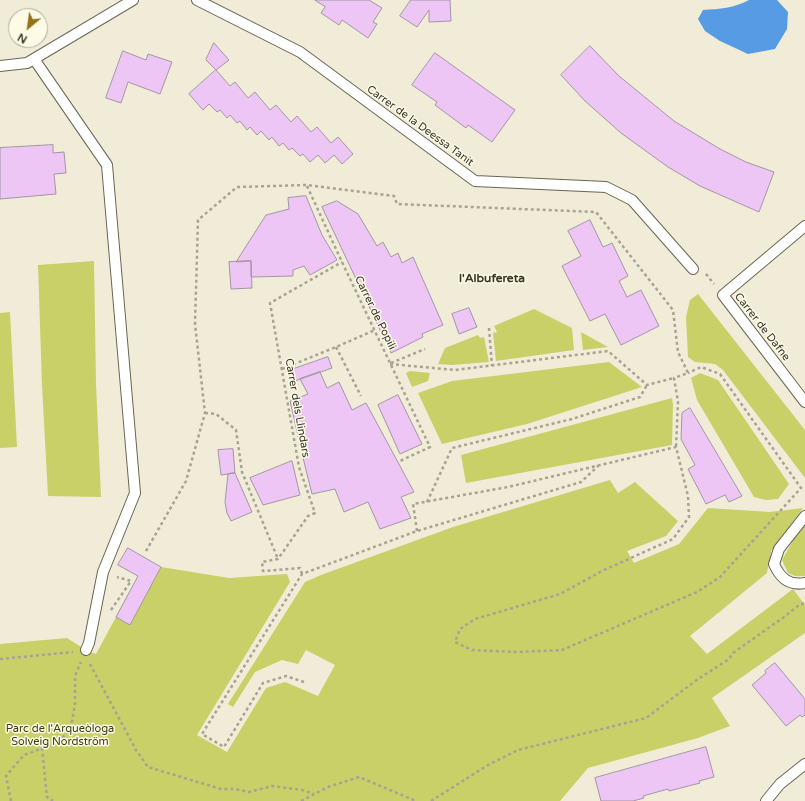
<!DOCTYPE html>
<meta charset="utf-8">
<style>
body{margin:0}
#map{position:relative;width:805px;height:801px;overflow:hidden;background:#f0ecd8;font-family:"Varela Round",sans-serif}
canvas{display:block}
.north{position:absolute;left:8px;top:8px;width:40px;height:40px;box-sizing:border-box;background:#fdfae5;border:1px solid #aeac9c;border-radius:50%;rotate:209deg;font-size:11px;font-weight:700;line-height:16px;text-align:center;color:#37362e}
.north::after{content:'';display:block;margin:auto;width:14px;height:18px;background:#907217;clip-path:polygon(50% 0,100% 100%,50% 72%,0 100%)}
</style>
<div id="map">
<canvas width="805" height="801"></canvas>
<div class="north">N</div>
</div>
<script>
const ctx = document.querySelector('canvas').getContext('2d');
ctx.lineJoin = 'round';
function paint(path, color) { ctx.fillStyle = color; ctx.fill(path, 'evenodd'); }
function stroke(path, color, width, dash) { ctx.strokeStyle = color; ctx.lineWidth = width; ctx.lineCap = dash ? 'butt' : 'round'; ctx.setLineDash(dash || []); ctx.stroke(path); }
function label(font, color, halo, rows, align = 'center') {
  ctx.font = font + ' "Varela Round",sans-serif'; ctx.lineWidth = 3; ctx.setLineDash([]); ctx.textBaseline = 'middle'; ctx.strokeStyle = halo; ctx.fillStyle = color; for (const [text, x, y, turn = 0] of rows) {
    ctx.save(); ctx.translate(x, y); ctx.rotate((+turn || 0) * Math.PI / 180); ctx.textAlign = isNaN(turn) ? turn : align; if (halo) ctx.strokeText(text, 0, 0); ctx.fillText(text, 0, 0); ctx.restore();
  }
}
paint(new Path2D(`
 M94 261 96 384 101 497 48 496 42 385 38 265Z
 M698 294 805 430V478L723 370 715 364 695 362 688 357 686 317 690 300Z
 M534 309 572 328 574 350 496 361 493 333 497 332 494 326Z
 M10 312 17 447 0 448V313Z
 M581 332 608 347 583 350Z
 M478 335 480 338 484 337 489 362 452 365 438 364 445 348Z
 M609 362 642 387 527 424 442 444 418 393 452 381Z
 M410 371 430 373 428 381 412 387 406 373Z
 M700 373 718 380 789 484 778 499 766 500 754 497 697 400 691 378Z
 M672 398 673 405 672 445 466 483 461 455Z
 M610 480 618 493 635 482 678 521 666 536 627 551 634 563 679 544 708 508 770 512 803 508 771 551 767 573 690 636 707 654 793 589 805 605V633L712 698 730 726 698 738 588 768 560 801H0V644L67 638 86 650 96 654 116 617 130 625 161 567 229 578 287 574 290 582 197 735 227 752 266 688 285 682 318 696 335 665 306 650 298 664 282 660 255 672 233 707 228 704 305 582 321 575 453 527Z
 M805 525V576H795L788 573 782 560 794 539Z`), '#c9d068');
paint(new Path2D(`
 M749 0H777L788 12 787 29 775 49 748 54 720 41 705 31 698 19 703 10C720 9 734 8 749 0Z`), '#569be4');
const building = new Path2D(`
 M315 0H369L382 8 373 22 377 24 368 38 342 20 339 25 321 13 325 7Z
 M411 0H450L451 21 429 22V10L417 27 400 16Z
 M214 43 229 60 216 70 206 60Z
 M590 46 619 76 674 121 720 149 746 162 774 172 759 212 700 186 668 167 621 133 585 101 561 75Z
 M123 51 146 60 148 54 172 62 160 94 128 82 121 103 106 98Z
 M435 53 515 110 492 142 468 125 466 128 435 105 437 102 412 85Z
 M216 70 230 86 235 82 248 98 255 92 270 110 276 105 291 122 297 116 311 132 317 127 331 143 338 137 353 154 342 164 334 155 325 163 318 155 310 162 303 154 300 156 292 148 289 150 283 143 279 146 272 137 269 140 261 131 257 135 250 127 247 130 240 121 237 123 230 115 227 118 220 110 217 112 209 104 203 110 189 94Z
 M53 145V153L64 152 66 173 54 174 56 194 0 199V148Z
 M306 196 322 235 337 260 310 275 304 266 293 270V276L251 277V261L236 262 266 215 289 209 288 198Z
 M337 201 358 214 377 246 383 242 391 257 398 253 402 263 413 257 443 325 422 334 423 337 391 353 322 207Z
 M590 220 603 247 612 243 628 276 619 281 627 297 641 290 659 326 621 345 605 314 590 321 562 266 581 256 568 231Z
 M251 261 252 288 231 289 229 262Z
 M469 308 477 327 459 334 452 314Z
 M328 357 332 368 292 382 288 371Z
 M320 372 327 388 339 382 352 410 366 403 414 492 401 497 411 518 380 529 368 502 344 512 335 489 312 494 305 466 290 401 308 394 300 379Z
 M398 395 422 444 400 454 378 405Z
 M690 408 742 496 729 502 725 495 706 504 688 469 695 465 681 439 682 413Z
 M233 449 235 473 221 475 218 450Z
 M292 461 300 495 263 505 250 478Z
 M235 473 252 512 231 521 227 513 225 502 228 474Z
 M128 548 161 567 130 625 116 617 138 576 118 565Z
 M775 663 805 699V715L802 717 800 715 786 726 752 685 766 673 765 671Z
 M706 747 714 777 699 781 700 783 669 791 668 789 643 796 644 798 633 801H601L595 778Z`);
paint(building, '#eec6f6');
stroke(building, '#a295a5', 1);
const service = new Path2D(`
 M197 0 300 52 475 181 606 187 632 200 693 269
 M34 59 107 165 135 493 103 572 89 643 86 650
 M0 66 27 63 133 0
 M805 226 723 295 805 402
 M805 516 779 549 774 564C780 578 789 586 805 583
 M766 801 780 784 805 764`);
stroke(service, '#696654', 12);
stroke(new Path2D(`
 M307 186 342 262 430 447 398 462
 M706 274 714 284
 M489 328 492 366
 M336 347 361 396
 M391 363 425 349
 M390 364 455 370 608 351 647 385 674 378
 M282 369 336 347 375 330
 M205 413 216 414 236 430 242 472 278 559
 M427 502 452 448 572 419 640 397 647 385
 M417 531 413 504 508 487 676 447 688 496 689 517 673 539 602 571 560 594 475 619 460 629 455 642 472 650 517 652 562 650 697 592 720 577 801 488 720 374 701 367 688 373
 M146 551 186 481 205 413 195 324 198 220 237 187 307 185 394 196 397 204 596 212 673 310 678 352 688 373 674 378 678 402 676 447
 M302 574 300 568 263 571 262 562 278 559 308 516 315 513 299 467 270 303 342 262
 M111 610 131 581 117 577
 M0 659 73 652
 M90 664 136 750 148 767 221 789H235L249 792 272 786 302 790 314 794
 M304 682 286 676 263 683 224 747 202 734 302 574 417 531 581 482 598 466
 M42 748 47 797 53 801
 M11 801 6 776 24 755 59 742 71 727 75 704V676L81 662
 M301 801 328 787 359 777 416 801
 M431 801 488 765 518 750 646 718 698 679 729 659 733 653 784 617 799 605 805 603`), '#a6a394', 2.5, [3, 3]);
stroke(service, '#fff', 10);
label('11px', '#37362e', '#fdfae5', [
 ["Carrer de la Deessa Tanit",420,126,36],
 ["Carrer de Popili",375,313,64],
 ["Carrer de Dafne",762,327,52],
 ["Carrer dels Llindars",297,408,80]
]);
label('11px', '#3b3d11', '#fdfae5', [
 ["Parc de l'Arqueòloga",60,729],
 ["Solveig Nordström",60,742]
]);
label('bold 12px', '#3b3828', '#fdfae5', [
 ["l'Albufereta",492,279]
]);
</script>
